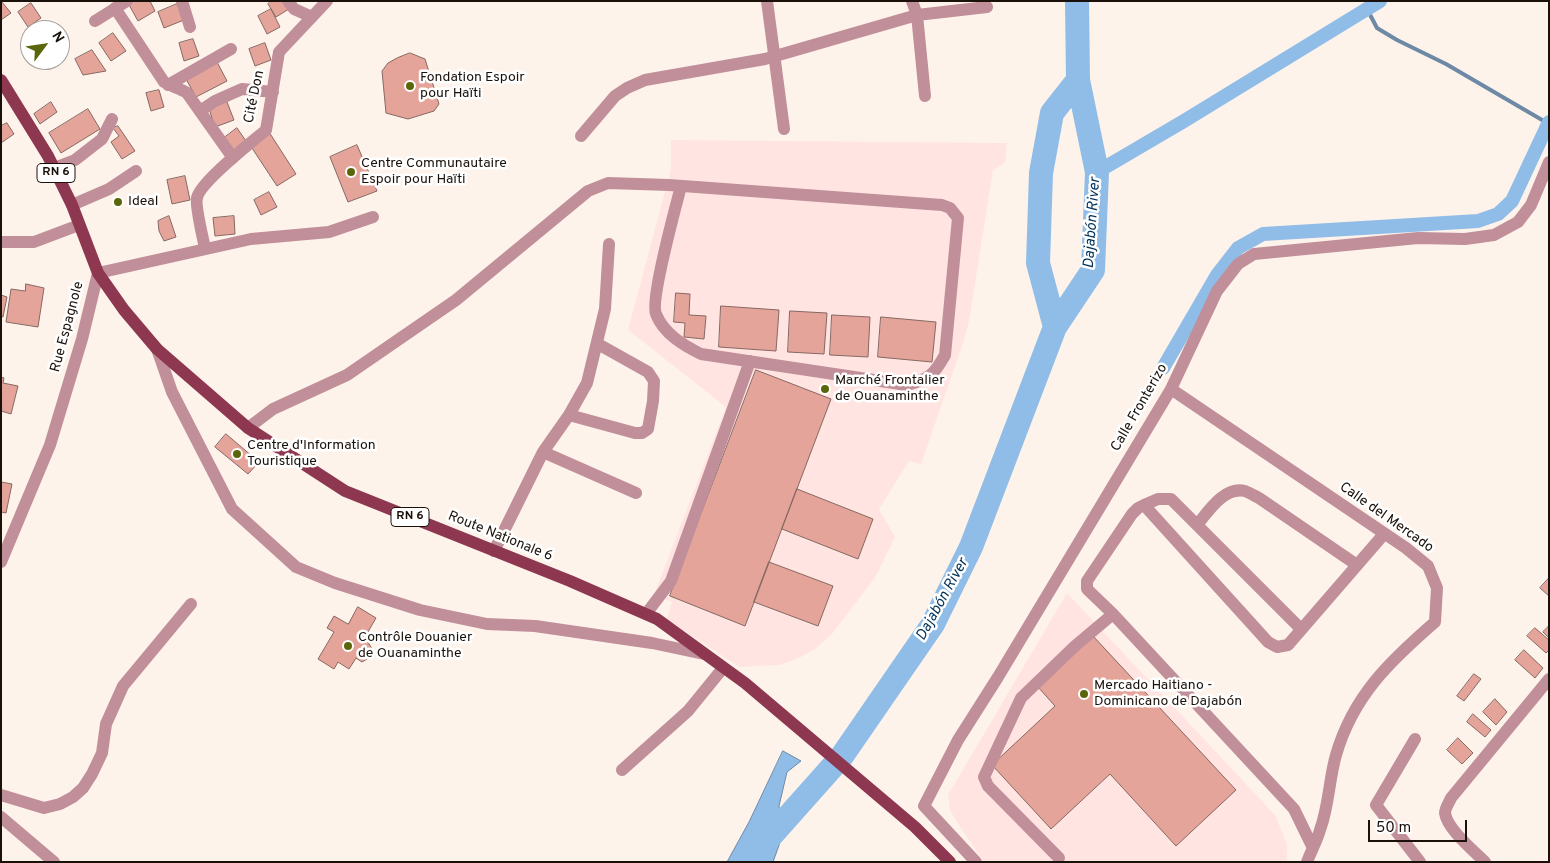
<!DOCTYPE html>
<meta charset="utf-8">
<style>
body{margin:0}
#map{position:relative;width:1550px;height:863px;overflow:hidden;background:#fef3eb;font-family:Overpass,sans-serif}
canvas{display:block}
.frame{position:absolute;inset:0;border:2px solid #1a110a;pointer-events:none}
.north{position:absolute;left:20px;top:20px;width:50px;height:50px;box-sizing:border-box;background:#fff;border:1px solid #a3a09d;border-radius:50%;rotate:59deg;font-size:14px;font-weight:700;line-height:20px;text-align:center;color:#1a110a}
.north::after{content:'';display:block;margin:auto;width:18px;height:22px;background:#5b660a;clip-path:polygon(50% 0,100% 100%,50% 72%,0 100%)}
.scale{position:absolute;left:1368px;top:820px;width:99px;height:22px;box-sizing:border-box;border:2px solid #1a110a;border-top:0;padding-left:6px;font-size:15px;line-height:18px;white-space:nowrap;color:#1a110a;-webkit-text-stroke:4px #fff;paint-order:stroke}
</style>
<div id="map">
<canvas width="1550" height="863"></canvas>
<div class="frame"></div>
<div class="north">N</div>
<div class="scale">50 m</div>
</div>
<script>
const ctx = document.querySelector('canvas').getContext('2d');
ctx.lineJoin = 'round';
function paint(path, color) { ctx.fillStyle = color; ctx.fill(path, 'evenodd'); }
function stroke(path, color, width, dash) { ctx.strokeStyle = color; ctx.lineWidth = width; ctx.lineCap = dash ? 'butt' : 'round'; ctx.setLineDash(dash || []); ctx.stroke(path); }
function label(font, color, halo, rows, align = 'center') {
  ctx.font = font + ' Overpass,sans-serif'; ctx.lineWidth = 5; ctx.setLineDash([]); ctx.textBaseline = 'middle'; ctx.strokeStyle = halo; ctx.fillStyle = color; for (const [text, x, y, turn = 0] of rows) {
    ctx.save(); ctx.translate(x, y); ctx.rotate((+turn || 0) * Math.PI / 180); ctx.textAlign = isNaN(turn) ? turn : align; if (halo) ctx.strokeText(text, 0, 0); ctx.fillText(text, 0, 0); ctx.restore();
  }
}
paint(new Path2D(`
 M671 140 1007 143 1005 163 993 170 969 321 963 343 921 464 909 461 879 509 895 537 876 576 832 634 815 649 799 658 780 665 739 667 667 619 672 602 654 595 726 407 628 330 671 169Z
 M1067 593 1275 815 1287 844V862H984L958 824 950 810 948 795Z`), '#ffe4e2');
const water = new Path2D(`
 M783 751 801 761 787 772 779 806 783 834 773 862H727L749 822Z`);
paint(water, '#90bce8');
stroke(water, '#6d89a5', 1);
stroke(new Path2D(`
 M1367 9 1377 28 1397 40 1446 64 1549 124`), '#6d89a5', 4);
stroke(new Path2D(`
 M1097 172 1184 121 1380 1
 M1163 368 1217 275 1238 248 1263 234 1478 221 1498 214 1512 201 1549 122`), '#90bce8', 14);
stroke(new Path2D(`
 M1055 327 1038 263 1041 173 1052 113 1078 80
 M752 862 761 847 842 756 933 624 971 547 1055 327 1093 270 1097 172 1078 80 1077 1`), '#90bce8', 24);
const building = new Path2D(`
 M1 1 11 13 1 20Z
 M131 1H150L155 11 138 21 128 3Z
 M271 1H284L289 9 276 17 268 4Z
 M31 3 41 18 28 27 18 12Z
 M177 4 184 20 164 28 158 12Z
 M271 9 280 27 267 34 258 16Z
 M113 33 126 51 111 61 99 43Z
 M193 39 199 56 184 61 179 43Z
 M265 43 271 60 255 66 249 49Z
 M92 50 106 71 83 75 75 59Z
 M410 53 425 59 439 104 434 111 408 119 386 113 382 71 388 63 397 58Z
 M217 62 227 81 196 97 186 79Z
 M159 90 164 107 151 111 146 93Z
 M51 102 57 112 40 124 34 114Z
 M227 102 234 120 215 127 209 109Z
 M88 109 100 129 61 153 49 133Z
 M7 123 14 134 1 143V126Z
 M118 126 135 151 122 159 111 142 119 136 113 128Z
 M237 128 246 141 234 151 224 138Z
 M269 132 296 174 277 186 250 145Z
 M357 145 377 191 348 202 330 157Z
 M185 176 190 200 172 204 167 180Z
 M269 192 277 207 261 215 254 200Z
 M169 216 176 237 164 241 159 231 158 221Z
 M234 216 235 234 215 236 213 218Z
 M26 284 44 288 38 327 6 322 11 289 25 291Z
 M676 293 690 294 689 315 706 316 704 339 684 337 685 323 674 322Z
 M1 295 7 297 3 317 1 316Z
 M721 306 779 310 776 351 719 347Z
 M790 311 827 313 824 354 788 352Z
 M832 315 870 317 868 357 830 355Z
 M881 317 936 322 932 362 878 357Z
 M756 370 831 399 745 626 670 596Z
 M1 377 4 378 3 383 18 386 11 414 1 411Z
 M226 434 259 462 248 474 215 447Z
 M1 482 12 484 6 513 1 512Z
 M797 489 873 519 858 559 782 529Z
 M769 562 833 586 818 626 754 602Z
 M1549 578V596L1540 588Z
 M358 607 376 618 365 637 375 654 362 662 356 658 349 669 338 662 334 669 318 659 334 632 327 628 334 616 348 624Z
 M1549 626V638L1543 632Z
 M1535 628 1549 640V650L1546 653 1527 636Z
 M1093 636 1236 790 1176 846 1110 774 1051 829 992 765 1055 706 1038 687Z
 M1524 650 1543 668 1535 678 1515 660Z
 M1474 674 1481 679 1464 701 1457 696Z
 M1495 699 1507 712 1496 725 1483 712Z
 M1473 714 1491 730 1485 737 1467 722Z
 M1458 738 1473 753 1462 764 1447 750Z`);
paint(building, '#e5a499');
stroke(building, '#866862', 1);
stroke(new Path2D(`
 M182 1 190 27
 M288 1 294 9 312 17
 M767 1 784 129
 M912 1 917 15 987 7
 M115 8 164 82C172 87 180 88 187 93L233 158
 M95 21 127 1
 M168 85 231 49
 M200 111 215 101 242 89 273 92
 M581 136 615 96 627 88 645 80 765 59 917 15 925 96
 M54 168 75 160 102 139 112 119
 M72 205 109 189 136 171
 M1 242H34L79 225
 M205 248C203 239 195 205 197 198 200 182 252 142 266 130L279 52 327 1
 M157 349 172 392 232 509 296 567 335 583 420 610 487 624 535 626 652 643 704 654
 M1171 389 1406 548 1428 566 1437 588 1435 622C1390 661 1353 696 1336 755 1329 779 1329 806 1320 830 1317 841 1311 851 1307 862
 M569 415 635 433H642L648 429 653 401 654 381 648 372 598 344
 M248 428 273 409 347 375 456 300 588 191 608 183 669 185 942 205 950 208 958 218 945 355C934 375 929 379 907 385L701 354C683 345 664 334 656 314 650 300 676 206 681 186
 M543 452 636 493
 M1144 505 1158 499H1171L1301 629
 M1197 525C1208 512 1224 486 1245 491 1250 493 1255 496 1259 498L1357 565
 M494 551 543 452 569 415 587 383 605 309 609 244
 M1 562 50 445 82 339 98 273 251 239 329 232 373 217
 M646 614 671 581 750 361
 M1415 739 1376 805 1420 862
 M622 770 688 711 723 668
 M1 795 44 808 60 804 73 797 83 788 92 774 102 753 106 724 123 686 191 604
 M1 817 54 862
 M1313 848 1294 809 1113 614 1087 589V581L1132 514 1138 508 1144 505 1268 642 1277 647 1288 645 1384 534
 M1059 858 988 786 984 777 1021 698 1075 646 1113 614
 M976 862 924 806 958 740 998 677 1171 389 1217 291 1238 264 1254 254 1418 238 1465 239 1494 235 1518 222 1531 205 1549 162
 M1485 862C1474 851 1447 829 1445 813 1445 808 1449 803 1451 798L1549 679`), '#c18f9a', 12);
stroke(new Path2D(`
 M1 80 48 156 72 205 98 273 124 310 157 349 248 428 345 491 570 581 657 619 745 683 915 827 950 862`), '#8d3751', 12);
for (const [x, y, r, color] of [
 [410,86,5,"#5b660a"],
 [351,172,5,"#5b660a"],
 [118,202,5,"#5b660a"],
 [825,389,5,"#5b660a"],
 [237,454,5,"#5b660a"],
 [348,646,5,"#5b660a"],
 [1084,694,5,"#5b660a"]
]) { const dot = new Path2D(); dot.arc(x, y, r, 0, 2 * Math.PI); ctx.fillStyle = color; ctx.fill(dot); stroke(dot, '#fff', 2); }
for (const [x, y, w] of [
 [56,173,38],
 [410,517,38]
]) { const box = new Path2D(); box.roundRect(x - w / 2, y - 9.5, w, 19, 4); ctx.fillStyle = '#fff'; ctx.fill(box); stroke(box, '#1a110a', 1); }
label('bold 12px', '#1a110a', null, [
 ["RN 6",56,173],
 ["RN 6",410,517]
]);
label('14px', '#1a110a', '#fff', [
 ["Fondation Espoir",420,78],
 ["pour Haïti",420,94],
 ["Centre Communautaire",361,164],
 ["Espoir pour Haïti",361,180],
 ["Ideal",128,202],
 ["Marché Frontalier",835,381],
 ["de Ouanaminthe",835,397],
 ["Centre d'Information",247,446],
 ["Touristique",247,462],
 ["Contrôle Douanier",358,638],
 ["de Ouanaminthe",358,654],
 ["Mercado Haitiano -",1094,686],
 ["Dominicano de Dajabón",1094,702]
], 'left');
label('14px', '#1a110a', '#fff', [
 ["Cité Don",255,97,-78],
 ["Rue Espagnole",68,327,-75],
 ["Calle Fronterizo",1140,408,-60],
 ["Calle del Mercado",1386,518,35],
 ["Route Nationale 6",500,537,22]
]);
label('italic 15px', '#003159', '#fff', [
 ["Dajabón River",1093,223,-86],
 ["Dajabón River",943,600,-61]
]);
</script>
